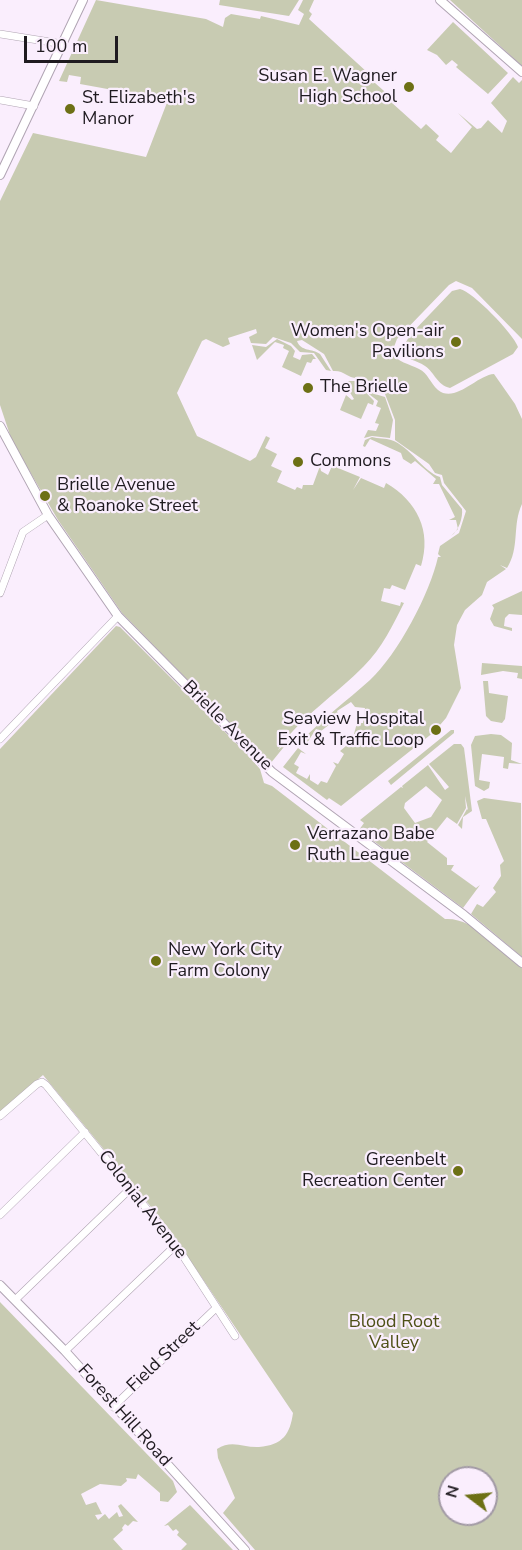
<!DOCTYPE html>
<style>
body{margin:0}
#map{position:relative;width:522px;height:1550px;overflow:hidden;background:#faeefd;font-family:"Nunito Sans",sans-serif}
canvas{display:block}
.north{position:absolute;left:438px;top:1466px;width:60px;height:60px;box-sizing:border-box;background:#faeefd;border:2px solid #a29aa5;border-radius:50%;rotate:286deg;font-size:16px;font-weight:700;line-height:24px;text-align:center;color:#1f1b20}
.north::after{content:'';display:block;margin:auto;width:21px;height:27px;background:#6d7015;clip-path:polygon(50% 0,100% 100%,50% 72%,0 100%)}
.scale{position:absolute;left:24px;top:36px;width:94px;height:27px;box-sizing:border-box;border:3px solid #1f1b20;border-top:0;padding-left:8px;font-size:18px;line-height:21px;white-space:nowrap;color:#1f1b20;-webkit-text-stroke:4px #faeefd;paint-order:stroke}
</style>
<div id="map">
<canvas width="522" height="1550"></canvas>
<div class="north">N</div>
<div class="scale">100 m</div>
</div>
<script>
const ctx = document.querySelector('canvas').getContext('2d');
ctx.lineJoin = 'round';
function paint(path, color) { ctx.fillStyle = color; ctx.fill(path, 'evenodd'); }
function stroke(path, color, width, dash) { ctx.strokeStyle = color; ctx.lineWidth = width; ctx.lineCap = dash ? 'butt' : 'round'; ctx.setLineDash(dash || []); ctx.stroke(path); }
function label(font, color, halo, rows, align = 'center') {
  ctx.font = font + ' "Nunito Sans",sans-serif'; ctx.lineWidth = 4.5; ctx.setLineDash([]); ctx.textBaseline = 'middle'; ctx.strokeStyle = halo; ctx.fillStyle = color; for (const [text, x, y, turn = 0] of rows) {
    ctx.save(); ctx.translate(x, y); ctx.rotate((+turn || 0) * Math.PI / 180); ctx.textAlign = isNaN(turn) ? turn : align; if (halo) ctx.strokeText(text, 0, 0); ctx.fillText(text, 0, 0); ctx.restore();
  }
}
paint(new Path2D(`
 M96 0 206 19 223 27 225 18 231 14 260 19 261 16 299 25 304 14 298 10 303 0H314L309 11 312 14 309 19 368 73 366 75 393 99 391 102 421 129 426 124 439 136 436 140 451 153 472 127 458 113 477 129 481 128 488 120 502 133 507 121 491 103 513 77 519 83 522 80V339L472 288 456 281 449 285 397 339 392 352C396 362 410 364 419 369 428 373 430 383 438 390 455 404 477 375 494 374L515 404 522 419V504C512 525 520 548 507 568L500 565 506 569 487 582 482 595 465 610 457 625 454 645 461 688 446 718 434 732 341 806 329 798 327 800 283 767 298 748 306 754 301 752 294 764 299 767 296 773 307 779 310 774V780L318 785 321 781 327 783 336 766 333 762 338 764 344 754 340 751 352 741 357 723H363L365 708 355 707 351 702 337 711 339 717 321 731 316 729 307 743 311 746 303 740C319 721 348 700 370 680 398 654 430 593 438 557H441L438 554 440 546 459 533 466 511 444 483 442 475 435 473 429 464 395 440V420L385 394 364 389 357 378C347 378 344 370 333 371L324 354 302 340 297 341C301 352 312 348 320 354L331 371 326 370 314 353 300 352 291 343 273 337 266 344 251 343 249 337 257 333 256 329 228 338 230 344 223 347 206 339 202 341 177 393 197 436 250 461 256 457 266 436 270 438 265 448 277 454 271 466 282 471 277 482 295 490 297 487 302 489 303 485H313L320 466 321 471 328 475 332 466 329 463 330 459 340 463 338 468 360 477 353 490 361 478 384 488 386 483C417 501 432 531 421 566L416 564 405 590 392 585 390 589 384 588 381 601 400 606 401 602 404 603C393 625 382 648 364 666 336 695 301 716 278 750L292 737 270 764 122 613 58 520 12 441 0 405V201L33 133 146 157 168 100 80 84 81 77 69 75 67 82 59 81Z
 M220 0H299L289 16 219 5Z
 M450 0H522V66Z
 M453 22 508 73 488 94 456 67 458 65 452 60 446 65 437 55 427 50Z
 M460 289C473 292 513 333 518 347L513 354 450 388C437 385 435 373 425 366 417 360 406 360 401 351L410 335 452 291Z
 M277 339 291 346 295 351 293 357 300 360 302 355 312 354 316 359H313L311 363 307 362 301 376 282 367 289 351 283 348 284 345 275 342 257 360 252 345 266 347Z
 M347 381H355L374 401 373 405 368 403 361 419 340 410 346 395 352 400 354 399 344 383Z
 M365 391 385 397 393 420 390 438 372 436 364 438 368 430 376 431 379 424 375 423 381 408 376 406 378 401Z
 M372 437C378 439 386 438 391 440 410 446 422 471 440 477L442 485 462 509C463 517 459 531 451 536L458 529 456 520H449L455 517 439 484H433L436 479 415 461 411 464 403 459 401 453 370 439 365 447 363 446 365 440Z
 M522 591V615L509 614 505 618 504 626 512 628V631L494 626 490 619 494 608 492 605Z
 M116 626 120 627 245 752 260 769 264 783 272 786 445 919C474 917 501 950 522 968V1550H255L223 1513 235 1498 218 1458 217 1449C232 1439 244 1448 259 1447 283 1445 290 1434 293 1413L169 1229 43 1075 0 1112V749ZM450 1478H486V1514H450Z
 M482 663 522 666V679L517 678 518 673 503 671 481 675Z
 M483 681H488L489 693 508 696 505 719 502 723 491 721 486 716Z
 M451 730H454V733L391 785 388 781Z
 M491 734 501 735 512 743 511 760 522 764 509 763 508 769 503 768 504 757 482 754 479 780 490 782 489 788 484 791 475 786 471 745 475 736Z
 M454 744H461L464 748 472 811 463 817 462 829 458 825 467 809 468 810 465 796 466 808 457 824 447 817 427 842 447 858V865H454L451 870 476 888 480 885 463 908 359 830 364 823 360 820 401 787 403 788 402 786 428 765 445 790 449 787 429 764ZM426 786 442 800 431 817 415 823 404 808 405 803Z
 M484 798 521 803 522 957 471 914 477 904 483 907 496 892 493 888 501 876 500 865 504 861 486 819H482L477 801Z
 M0 1302 173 1481 177 1492 168 1502 160 1501V1493L138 1474 136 1479 126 1478 127 1481 121 1486 100 1484 81 1494 86 1505 96 1502 102 1514 95 1515 98 1520 105 1514 109 1519 117 1512 119 1517 123 1516 118 1506 121 1504 138 1522 133 1521 128 1526 125 1524 122 1528 123 1530 113 1539 123 1550H0Z
 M190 1505 191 1506 233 1550H181L187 1544 177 1535 179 1532 176 1529 173 1531 168 1525 164 1526Z`), '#c8cbb2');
const minor = new Path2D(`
 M0 34 63 44
 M0 100 34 106
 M0 593 23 532 48 515
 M0 739 118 616
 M0 1116 37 1084 42 1082 46 1085 176 1245 235 1336
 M0 1215 85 1132
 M15 1300 131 1188
 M65 1351 176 1245
 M113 1407 216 1308`);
const tertiary = new Path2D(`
 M440 0 522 72
 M0 175 83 0
 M0 426 48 515 118 616 272 772 464 915 522 963
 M0 1285 65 1351 245 1550`);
stroke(minor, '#b0a4b3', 8);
stroke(tertiary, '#b0a4b3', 10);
stroke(minor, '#fff', 7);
stroke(tertiary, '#fff', 8);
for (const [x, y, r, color] of [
 [409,87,6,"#6d7015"],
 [70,109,6,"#6d7015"],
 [456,342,6,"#6d7015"],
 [308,388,6,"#6d7015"],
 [298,462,6,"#6d7015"],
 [45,496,6,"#6d7015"],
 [436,730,6,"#6d7015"],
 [295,845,6,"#6d7015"],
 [156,961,6,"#6d7015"],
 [458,1171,6,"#6d7015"]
]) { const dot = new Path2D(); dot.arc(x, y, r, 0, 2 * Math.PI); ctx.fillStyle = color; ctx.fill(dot); stroke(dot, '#faeefd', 2); }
label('18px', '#1f1b20', '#faeefd', [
 ["Susan E. Wagner",397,77,"right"],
 ["High School",397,98,"right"],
 ["St. Elizabeth's",82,99],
 ["Manor",82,120],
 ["Women's Open-air",444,332,"right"],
 ["Pavilions",444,353,"right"],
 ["The Brielle",320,388],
 ["Commons",310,462],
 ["Brielle Avenue",57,486],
 ["& Roanoke Street",57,507],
 ["Seaview Hospital",424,720,"right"],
 ["Exit & Traffic Loop",424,741,"right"],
 ["Verrazano Babe",307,835],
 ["Ruth League",307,856],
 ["New York City",168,951],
 ["Farm Colony",168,972],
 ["Greenbelt",446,1161,"right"],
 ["Recreation Center",446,1182,"right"]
], 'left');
label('18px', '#1f1b20', '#faeefd', [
 ["Brielle Avenue",227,726,45],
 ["Colonial Avenue",142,1205,52],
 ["Field Street",164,1357,-44],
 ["Forest Hill Road",124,1416,48]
]);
label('18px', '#4e5016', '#faeefd', [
 ["Blood Root",394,1323],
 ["Valley",394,1344]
]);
</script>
